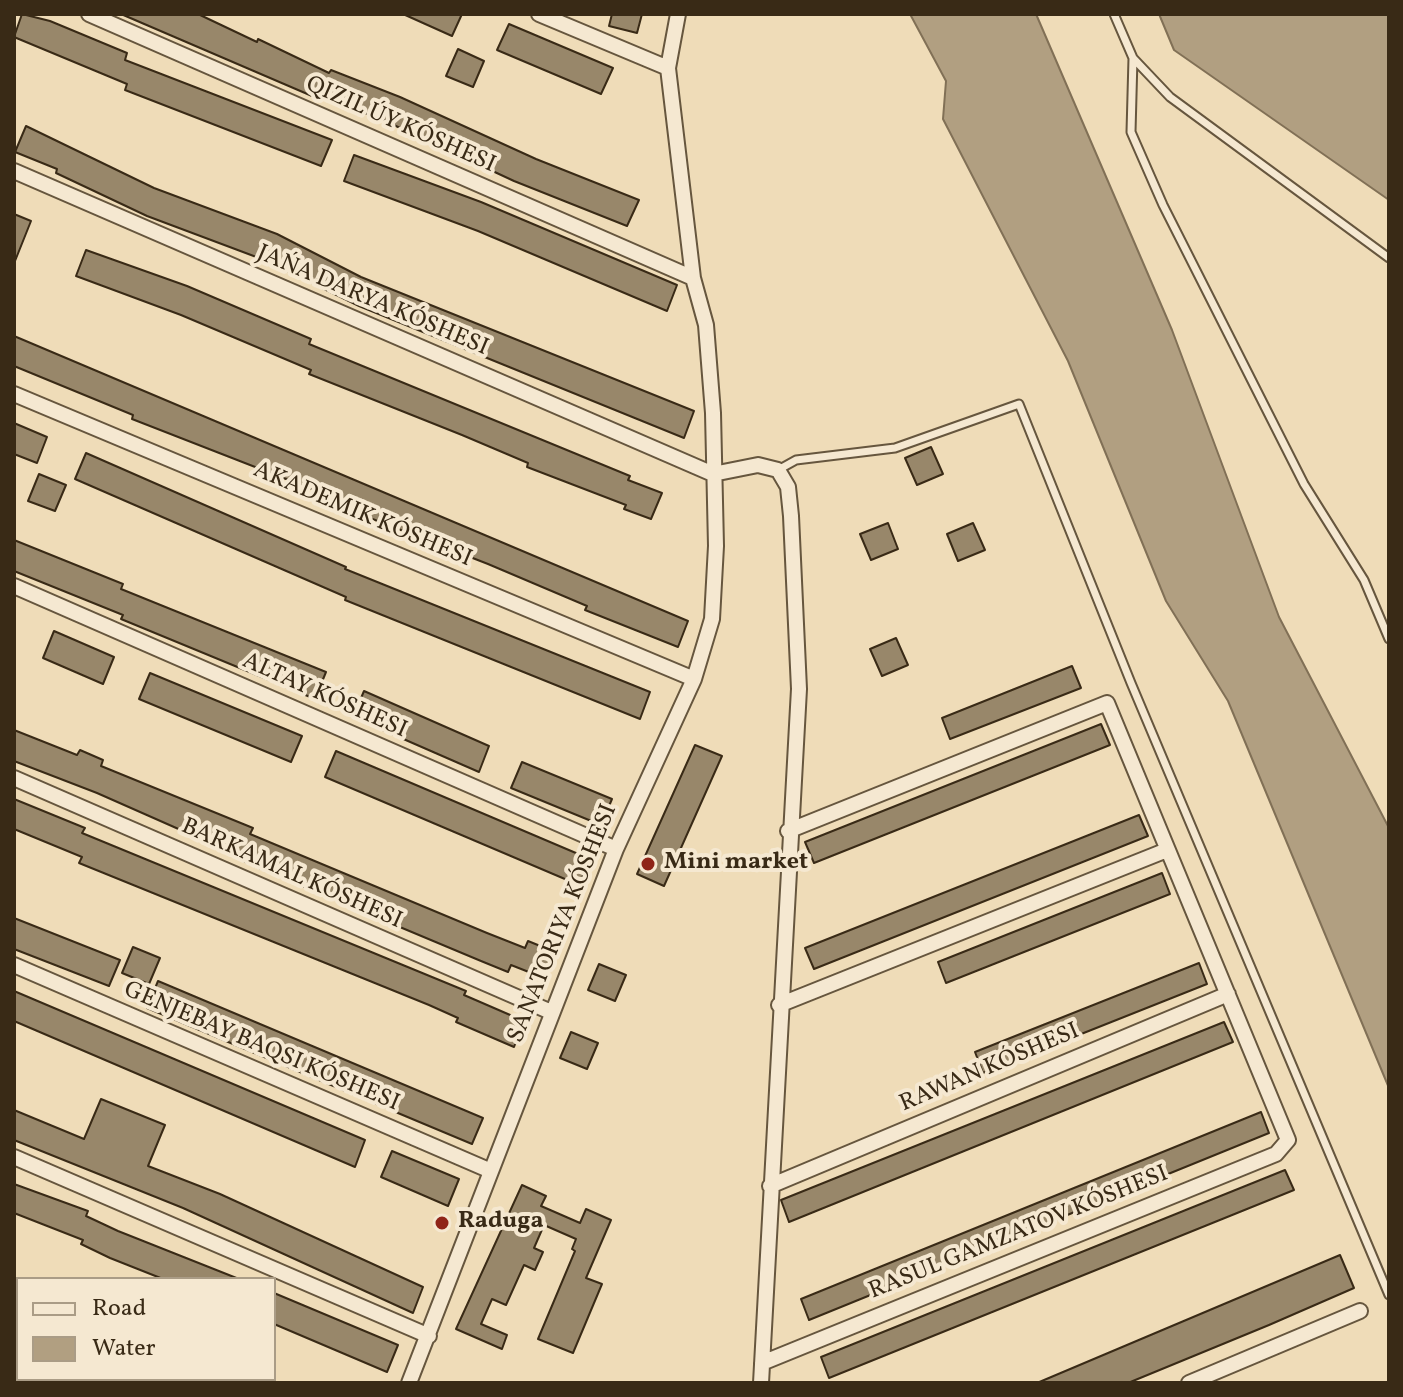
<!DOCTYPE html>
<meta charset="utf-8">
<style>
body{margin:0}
#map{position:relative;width:1403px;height:1397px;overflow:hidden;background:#efdcb8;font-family:Vollkorn,serif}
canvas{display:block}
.frame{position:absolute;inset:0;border:16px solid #392a16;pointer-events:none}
.legend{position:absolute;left:16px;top:1277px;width:260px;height:104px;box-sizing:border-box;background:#f5e8d1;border:2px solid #aa9c86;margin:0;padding:10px 14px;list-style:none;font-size:24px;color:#392a16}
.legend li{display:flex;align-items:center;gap:16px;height:40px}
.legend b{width:40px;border:2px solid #aa9c86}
</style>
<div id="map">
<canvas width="1403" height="1397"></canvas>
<div class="frame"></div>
<ul class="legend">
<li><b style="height:10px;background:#f5e8d1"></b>Road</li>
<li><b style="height:22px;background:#b19f81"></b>Water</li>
</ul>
</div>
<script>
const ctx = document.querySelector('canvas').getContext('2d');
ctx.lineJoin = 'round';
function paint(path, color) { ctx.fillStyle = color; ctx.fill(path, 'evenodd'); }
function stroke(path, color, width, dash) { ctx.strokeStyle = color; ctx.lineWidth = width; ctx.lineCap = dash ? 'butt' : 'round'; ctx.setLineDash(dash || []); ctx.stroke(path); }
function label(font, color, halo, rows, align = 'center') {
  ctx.font = font + ' Vollkorn,serif'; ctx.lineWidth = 8; ctx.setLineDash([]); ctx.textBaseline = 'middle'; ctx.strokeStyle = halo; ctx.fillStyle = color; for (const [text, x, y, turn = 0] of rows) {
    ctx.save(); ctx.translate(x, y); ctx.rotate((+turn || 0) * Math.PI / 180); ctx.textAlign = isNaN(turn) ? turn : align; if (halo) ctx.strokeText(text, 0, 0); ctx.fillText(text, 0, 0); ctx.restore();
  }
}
const water = new Path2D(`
 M910 14H1036L1172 330 1279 617 1389 828V1088L1228 701 1166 601 1068 361 943 119 946 81Z
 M1159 14H1389V200L1174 50Z`);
paint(water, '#b19f81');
stroke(water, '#817056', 2);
const building = new Path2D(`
 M22 14 50 21 127 53 125 60 332 140 321 166 125 90 127 84 14 37Z
 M121 14H198L257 42 258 39 329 73 331 70 400 97 536 159 639 200 627 226 514 181 383 120 313 93 312 96Z
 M403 14H462L452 36Z
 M612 14H642L637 33 609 26Z
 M509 24 613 68 601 94 497 50Z
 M458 49 484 61 473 87 446 76Z
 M26 126 154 188 277 234 361 277 694 411 684 438 359 306 267 261 147 216 56 173 57 169 15 152Z
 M354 155 481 202 677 285 667 311 478 231 344 181Z
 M14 214 31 221 15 261H14Z
 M86 250 187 286 311 339 309 344 630 476 628 480 662 493 651 519 624 509 626 505 527 467 528 463 462 435 309 374 311 370 181 315 76 276Z
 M14 336 688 621 678 647 585 610 587 606 488 564 352 511 354 507 327 495 132 419 133 415 14 366Z
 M14 423 47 437 37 463 14 454Z
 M931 447 943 474 917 485 905 458Z
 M86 453 346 567 345 569 650 692 640 719 345 600 346 597 75 479Z
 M39 474 66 485 55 511 28 501Z
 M888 523 898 549 871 560 860 534Z
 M973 523 985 550 958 561 947 534Z
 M14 540 123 584 121 589 326 672 315 699 121 619 123 615 14 571Z
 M54 631 114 657 103 684 43 658Z
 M896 638 908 665 882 676 870 649Z
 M1072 666 1081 688 950 739 942 718Z
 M150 673 302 736 291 762 139 699Z
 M364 691 489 746 479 772 353 717Z
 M1101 724 1110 745 814 863 805 842Z
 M14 730 77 755 80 750 103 760 101 766 253 828 250 834 487 933 525 948 528 941 555 952 544 978 511 965 508 972 481 961 247 863 217 846 97 793 14 761Z
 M695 745 722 756 664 886 637 874Z
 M336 751 590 859 579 885 325 777Z
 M522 762 612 799 601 825 511 788Z
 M14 799 85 828 82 833 466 991 464 995 524 1021 514 1047 456 1022 458 1018 429 1005 79 863 82 857 14 829Z
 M1139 815 1148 836 814 969 805 948Z
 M1162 873 1170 894 946 983 938 962Z
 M14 918 120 960 109 986 14 949Z
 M133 947 160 958 149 984 122 973Z
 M1199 963 1207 984 983 1073 975 1052Z
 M599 964 626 975 615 1001 588 990Z
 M158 981 483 1118 472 1144 147 1008Z
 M14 991 365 1140 355 1167 14 1021Z
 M1224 1022 1233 1042 789 1222 781 1200Z
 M571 1032 598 1043 587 1069 560 1058Z
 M101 1099 165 1125 148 1166 220 1194 423 1287 413 1313 183 1208 14 1140V1110L84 1139Z
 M1261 1112 1269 1133 809 1320 801 1299Z
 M392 1151 459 1179 448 1206 381 1177Z
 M1285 1170 1294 1190 829 1378 821 1357Z
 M14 1184 88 1211 86 1216 118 1231 239 1279H163L110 1258 81 1244 83 1240 14 1213Z
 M522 1185 546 1196 541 1206 580 1223 586 1209 611 1220 586 1278 602 1284 573 1353 538 1339 575 1251 572 1249 576 1239 544 1225 534 1248 543 1252 535 1270 524 1265 506 1305 492 1299 481 1324 507 1335 502 1349 456 1329Z
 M1340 1255 1354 1288 1269 1325 1128 1383H1037Z
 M274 1293 398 1345 387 1372 274 1324Z`);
paint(building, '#98876a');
stroke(building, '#392a16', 2);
const service = new Path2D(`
 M1114 14 1133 58 1170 97 1389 258
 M1133 58 1131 132 1163 205 1304 484 1364 580 1389 639
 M778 470 796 460 895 448 1019 404 1131 683 1389 1295`);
const minor = new Path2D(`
 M89 14 693 278
 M539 14 668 68
 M14 171 713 474
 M14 394 694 679
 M713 474 758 465 778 470 788 487 791 516 799 689 761 1383
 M14 586 616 849
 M14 778 551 1012
 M14 965 491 1171
 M779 1005 1167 850
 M14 1157 429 1336
 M770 1186 1228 994
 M14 1348 18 1350
 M762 1363 1276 1154 1288 1140 1107 703 788 831
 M86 1379 95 1383
 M409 1383 616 849 694 679 712 619 716 546 713 413 706 325 693 278 668 68 678 14
 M1189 1383 1360 1311`);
stroke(service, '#66563e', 11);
stroke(minor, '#66563e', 18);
stroke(service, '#f5e8d1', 7);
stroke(minor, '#f5e8d1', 14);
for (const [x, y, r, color] of [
 [648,864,8,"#8f2418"],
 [442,1223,8,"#8f2418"]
]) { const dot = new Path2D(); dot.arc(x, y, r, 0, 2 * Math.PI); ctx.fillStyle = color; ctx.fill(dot); stroke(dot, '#f5e8d1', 3); }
label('24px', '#392a16', '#f5e8d1', [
 ["QIZIL ÚY KÓSHESI",400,126,24],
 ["JAŃA DARYA KÓSHESI",372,302,23],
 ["AKADEMIK KÓSHESI",362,516,23],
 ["ALTAY KÓSHESI",324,697,24],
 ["BARKAMAL KÓSHESI",291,875,24],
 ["SANATORIYA KÓSHESI",564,924,-68],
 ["GENJEBAY BAQSI KÓSHESI",261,1048,23],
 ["RAWAN KÓSHESI",990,1069,-23],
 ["RASUL GAMZATOV KÓSHESI",1019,1234,-22]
]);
label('bold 24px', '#392a16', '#f5e8d1', [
 ["Mini market",664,864],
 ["Raduga",458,1223]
], 'left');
</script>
